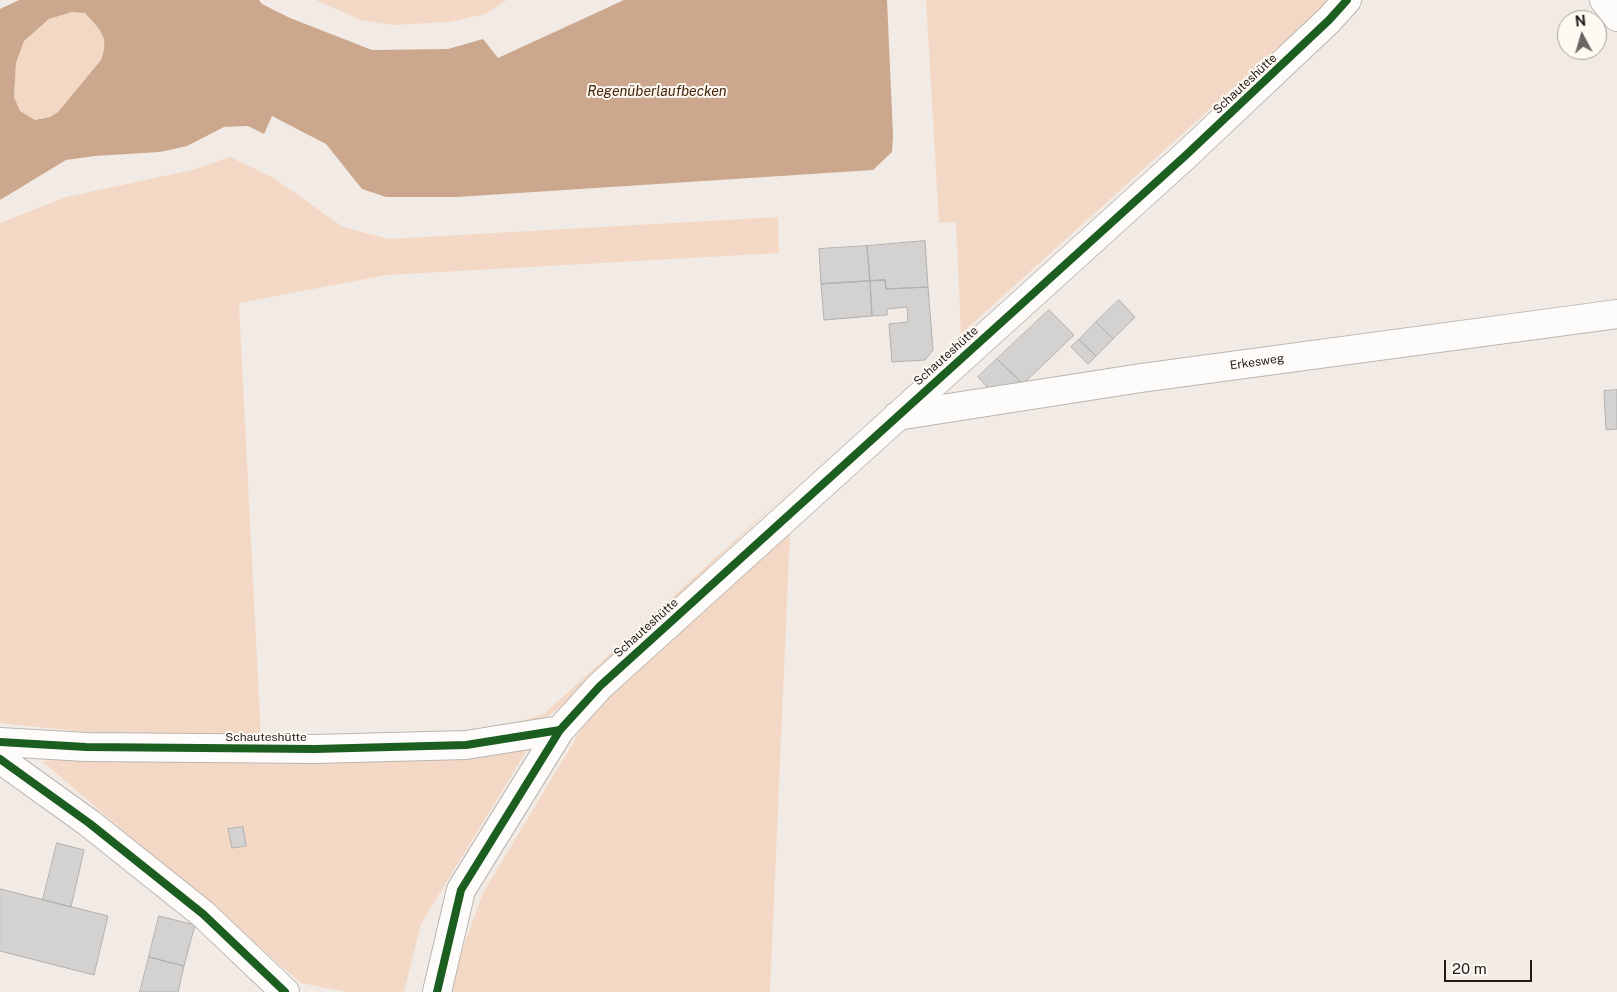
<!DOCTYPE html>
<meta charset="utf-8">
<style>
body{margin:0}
#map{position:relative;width:1617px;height:992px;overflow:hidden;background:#f2ebe5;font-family:"Public Sans",sans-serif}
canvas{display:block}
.north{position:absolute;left:1557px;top:10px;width:50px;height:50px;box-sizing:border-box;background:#fff9f4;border:1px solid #a6a19c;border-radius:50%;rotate:354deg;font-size:14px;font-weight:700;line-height:20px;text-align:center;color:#211c18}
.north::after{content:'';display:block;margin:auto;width:18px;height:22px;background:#6a6460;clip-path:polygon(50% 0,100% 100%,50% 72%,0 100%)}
.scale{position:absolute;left:1444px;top:960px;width:88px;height:22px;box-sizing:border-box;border:2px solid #211c18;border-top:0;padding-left:6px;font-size:15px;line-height:18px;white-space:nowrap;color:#211c18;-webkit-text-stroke:4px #fff9f4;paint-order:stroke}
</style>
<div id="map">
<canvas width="1617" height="992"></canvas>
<div class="north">N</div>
<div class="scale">20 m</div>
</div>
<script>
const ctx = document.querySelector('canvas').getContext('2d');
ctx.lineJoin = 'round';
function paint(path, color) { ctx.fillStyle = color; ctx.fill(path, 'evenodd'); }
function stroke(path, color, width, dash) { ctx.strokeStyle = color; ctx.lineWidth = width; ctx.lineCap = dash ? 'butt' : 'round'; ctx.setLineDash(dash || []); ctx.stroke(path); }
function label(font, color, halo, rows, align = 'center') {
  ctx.font = font + ' "Public Sans",sans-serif'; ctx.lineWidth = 4; ctx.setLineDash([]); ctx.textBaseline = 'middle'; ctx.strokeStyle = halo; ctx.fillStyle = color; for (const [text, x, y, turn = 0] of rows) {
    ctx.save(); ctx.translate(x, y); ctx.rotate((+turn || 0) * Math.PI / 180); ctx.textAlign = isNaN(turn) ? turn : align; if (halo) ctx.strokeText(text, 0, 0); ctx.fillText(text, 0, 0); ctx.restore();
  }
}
paint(new Path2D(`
 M316 0H507L485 14 450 22 393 25 361 20Z
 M926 0H1328L1315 14 961 334 956 222 939 223Z
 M72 12 85 13C100 30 110 36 101 60L58 112 50 117 35 120 20 111 14 97 16 63 24 41 49 19Z
 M230 157 274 178 343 227 389 239 778 217 779 253 387 275 239 303 261 738 122 736 0 723V223L66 197 192 170Z
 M791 489 566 703 539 723 487 731 544 714Z
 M790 533 770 992H450L453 975 483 893 591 713 630 675Z
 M527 750 421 924 404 992H346L301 983 42 761 123 757 259 760Z`), '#f3d9c5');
paint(new Path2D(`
 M19 0H259L262 4 290 18 372 50 448 49 483 39 498 58 624 0H887L893 135 892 152 873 170 457 197H386L362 189 326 144 272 116 264 134 248 126 224 127 187 146 160 152 95 156 66 160 0 200V9ZM72 12 85 13C100 30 110 36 101 60L58 112 50 117 35 120 20 111 14 97 16 63 24 41 49 19Z`), '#cba88d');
const building = new Path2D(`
 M925 241 928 287 886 289 885 280 870 281 867 246Z
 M867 246 870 281 821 284 819 249Z
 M885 280 886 289 928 287 933 350 925 360 892 362 889 324 908 322 907 307 887 309V315L872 316 870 281Z
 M870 281 872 316 824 320 821 284Z
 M1119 300 1135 317 1113 339 1096 322Z
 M1049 310 1074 335 1023 384 997 359Z
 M1096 322 1113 339 1096 356 1079 340Z
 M1079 340 1096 356 1088 364 1071 347Z
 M997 359 1020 381 1016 385 989 389 978 377Z
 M1617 390V429L1606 430 1604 391Z
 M243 827 246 846 232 848 228 829Z
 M57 843 84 850 71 907 43 900Z
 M0 889 108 916 94 975 0 951Z
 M159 916 195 925 184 966 149 957Z
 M149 957 184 966 178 992H140Z`);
paint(building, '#d3d2d1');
stroke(building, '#b1b0af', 1);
const street = new Path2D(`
 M1604 0 1617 17
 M897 416 1141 378 1617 314
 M0 742 86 747 315 749 466 745 560 730
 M0 759 89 823 203 914 285 992
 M437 992 461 890 560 730 600 686 1185 156 1329 20 1347 0`);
stroke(street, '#bab5b0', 30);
stroke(street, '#fdfcfb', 28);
stroke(new Path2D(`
 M0 742 86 747 315 749 466 745 560 730
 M0 759 89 823 203 914 285 992
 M437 992 461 890 560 730 600 686 1185 156 1329 20 1347 0`), '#1b5e20', 8);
label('12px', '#211c18', '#fff9f4', [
 ["Schauteshütte",1245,84,-43],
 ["Schauteshütte",946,356,-42],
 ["Erkesweg",1257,362,-8],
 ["Schauteshütte",646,628,-42],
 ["Schauteshütte",266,737]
]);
label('italic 14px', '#432405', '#fff9f4', [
 ["Regenüberlaufbecken",657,92]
]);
</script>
